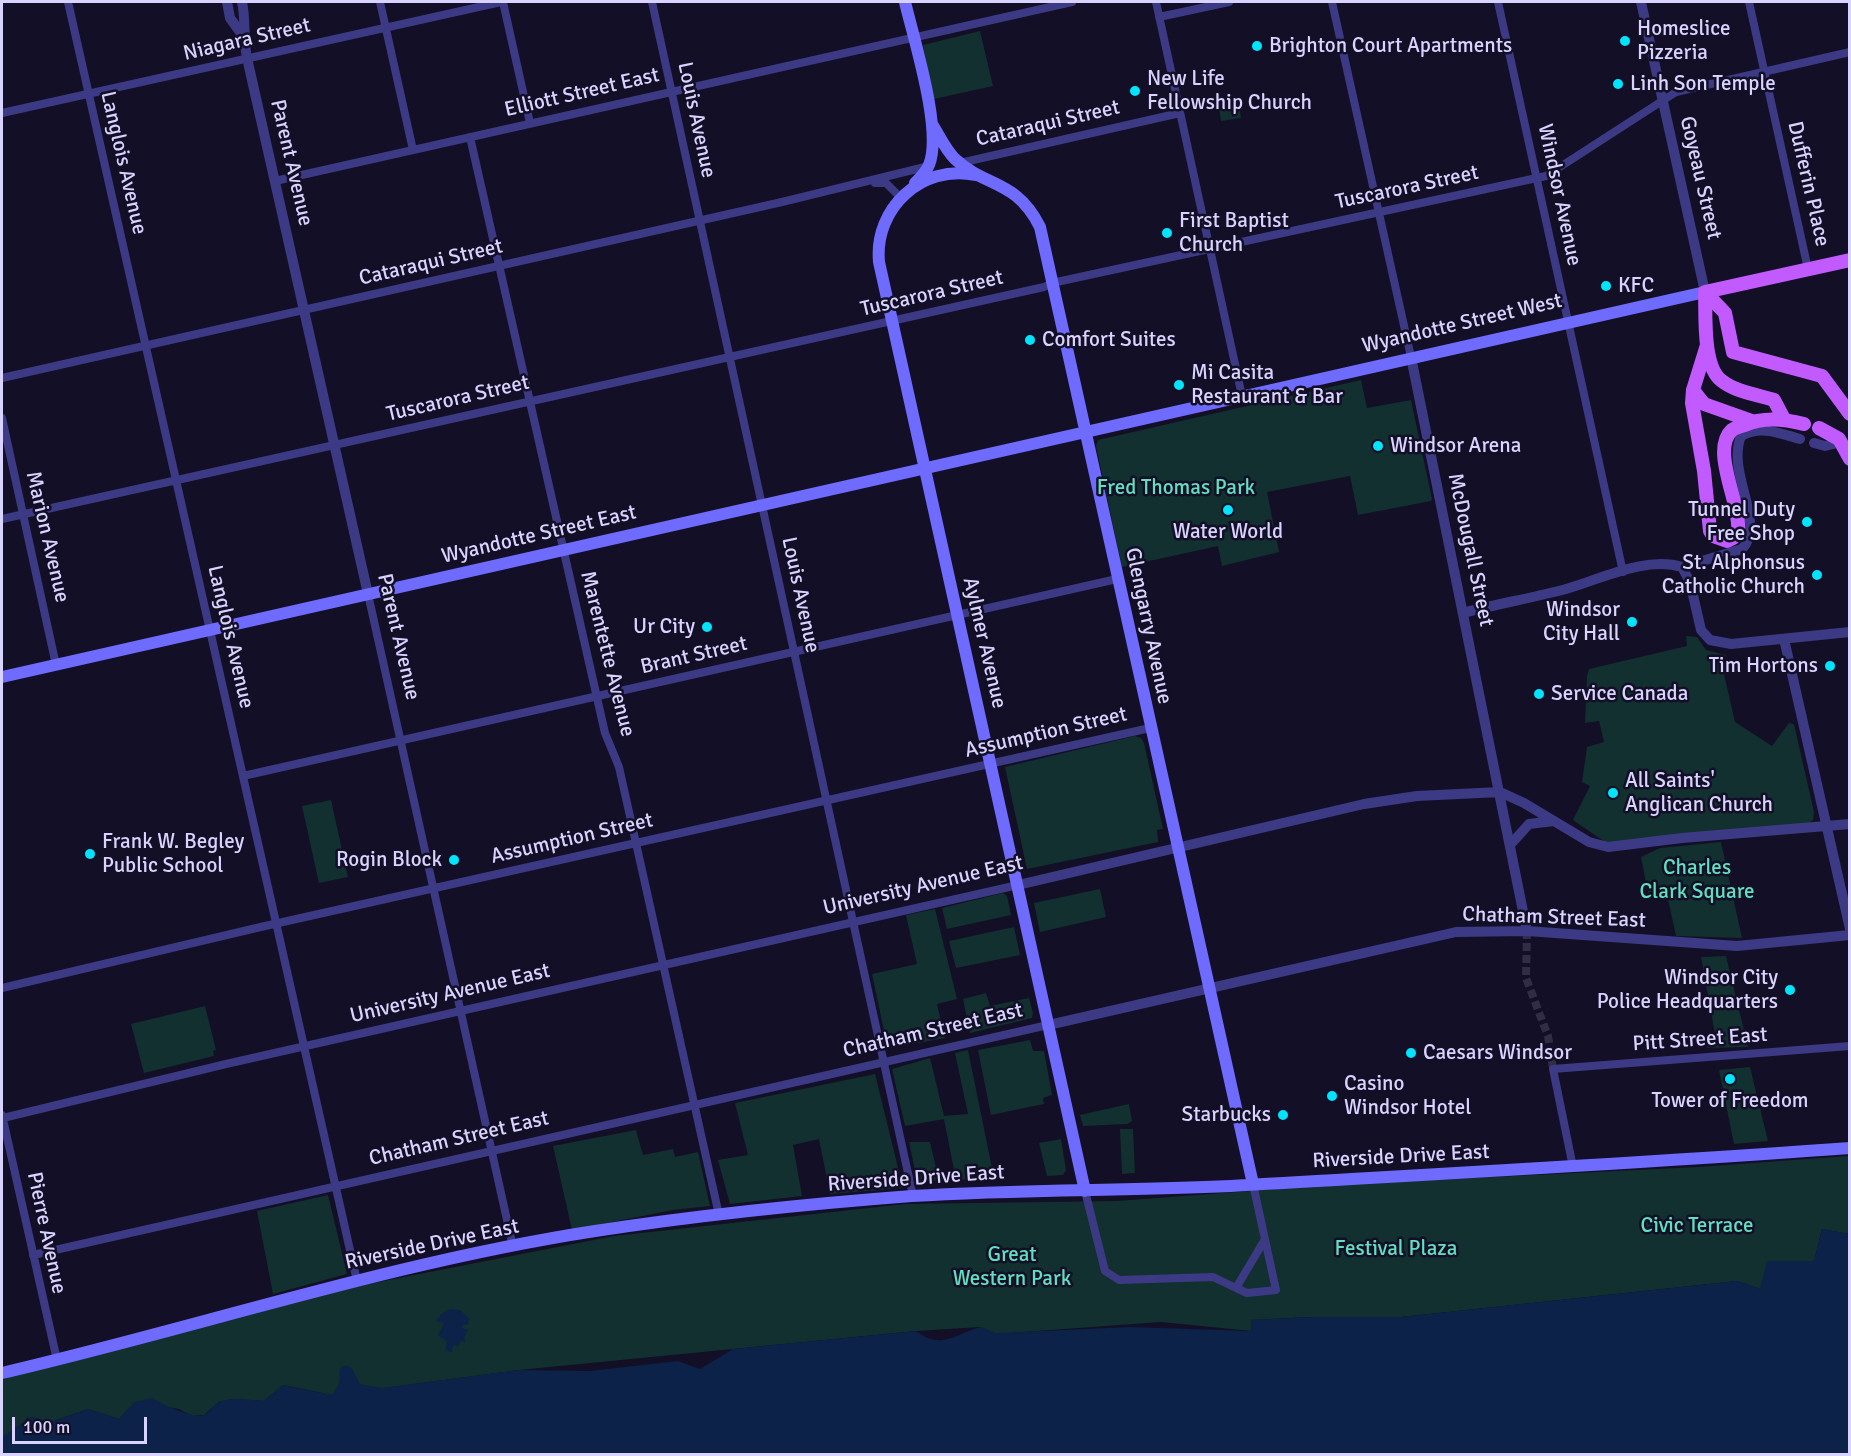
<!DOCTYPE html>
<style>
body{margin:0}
#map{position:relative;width:1851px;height:1456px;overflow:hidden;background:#130f26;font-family:Signika,sans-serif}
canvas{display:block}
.frame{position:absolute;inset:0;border:3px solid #d9d4ff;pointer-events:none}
.scale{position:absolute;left:12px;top:1417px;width:135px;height:27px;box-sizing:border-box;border:3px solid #d9d4ff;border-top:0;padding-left:8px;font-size:18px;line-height:21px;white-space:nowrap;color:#d9d4ff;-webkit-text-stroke:4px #130f26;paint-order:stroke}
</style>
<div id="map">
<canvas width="1851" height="1456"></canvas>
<div class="frame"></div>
<div class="scale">100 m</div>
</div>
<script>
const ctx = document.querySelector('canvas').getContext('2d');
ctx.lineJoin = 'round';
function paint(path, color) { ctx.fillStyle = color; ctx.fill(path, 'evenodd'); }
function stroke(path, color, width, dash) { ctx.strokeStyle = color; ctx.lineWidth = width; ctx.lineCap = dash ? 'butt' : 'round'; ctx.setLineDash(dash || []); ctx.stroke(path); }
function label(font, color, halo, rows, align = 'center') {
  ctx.font = font + ' Signika,sans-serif'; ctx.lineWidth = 5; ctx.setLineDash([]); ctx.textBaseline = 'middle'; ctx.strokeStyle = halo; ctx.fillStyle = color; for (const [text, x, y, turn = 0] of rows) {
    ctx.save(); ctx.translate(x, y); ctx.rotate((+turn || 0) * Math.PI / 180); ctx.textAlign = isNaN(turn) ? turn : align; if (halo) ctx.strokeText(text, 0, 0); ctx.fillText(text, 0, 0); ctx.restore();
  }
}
paint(new Path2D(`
 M980 31 993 86 934 99 923 45Z
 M1238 100 1241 118 1221 121 1218 103Z
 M1361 380 1367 408 1411 400 1432 499 1431 501 1358 515 1350 476 1267 492 1279 552 1222 566 1218 546 1122 567 1096 446 1098 440Z
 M1686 636 1697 637 1706 650 1726 655 1721 661 1735 722 1772 746 1789 723 1794 724 1814 812 1813 820 1807 824 1615 842H1605L1573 820 1590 786 1582 782 1587 747 1604 742 1599 721 1585 723 1587 676 1589 669 1687 646Z
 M1135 736 1141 738 1144 743 1163 829 1157 830 1158 842 1027 869 1005 767Z
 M331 800 348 877 319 883 302 806Z
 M1721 842 1742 938 1676 936 1666 890 1648 893 1641 857 1660 848Z
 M1100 889 1106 917 1040 932 1034 903Z
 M1003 893 1007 896 1011 915 947 929 942 908Z
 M935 909 957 999 937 1004 945 1038 891 1048 886 1040 872 974 917 964 906 915Z
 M1014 927 1020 955 956 968 949 941Z
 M1726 956 1748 1047 1707 1048 1706 1043 1715 1034 1701 957Z
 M986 993 990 1006 1029 998 1033 1013 1032 1018 970 1033 963 999Z
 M205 1006 216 1050 213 1051 214 1056 144 1073 131 1024Z
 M1030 1040 1033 1051H1044L1052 1095 1043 1098 1044 1104 991 1115 978 1050Z
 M968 1050 994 1178 956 1180 944 1119 905 1126 892 1069 930 1058 944 1116 968 1114 955 1053Z
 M1750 1067 1768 1141 1734 1144 1719 1070Z
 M875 1074 903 1188 830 1194 819 1139 793 1145 802 1196 730 1204 718 1160 748 1155 735 1103Z
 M1129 1104 1132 1121 1127 1124 1083 1126 1080 1115Z
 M1133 1129 1135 1173 1122 1174 1120 1129Z
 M636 1130 643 1155 673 1149 675 1157 698 1152 710 1206 673 1210 572 1230 553 1146Z
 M1061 1139 1066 1170 1063 1175 1047 1176 1039 1143Z
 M909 1142H930L939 1181 917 1180Z
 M1849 1156V1234L1822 1229 1814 1261 1760 1289 1737 1281 1401 1317H1312L1251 1320 1252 1331 1161 1322 996 1334 980 1327 916 1331 519 1370 332 1395 283 1385 264 1401 232 1399 219 1402 204 1415 191 1416 179 1409 135 1402 119 1419 88 1409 51 1422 31 1417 2 1438V1377L363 1285 614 1236 905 1204 1117 1201 1331 1185 1698 1167Z
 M328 1195 347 1274 273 1294 257 1211Z`), '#12302f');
paint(new Path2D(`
 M1822 1229 1849 1234V1454H2V1438L31 1417 51 1422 88 1409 119 1419 135 1402 152 1398C162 1404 193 1419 204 1415 211 1412 214 1403 222 1401 235 1397 250 1400 264 1401L283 1385 332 1395 339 1384 340 1368 345 1365 352 1368 360 1384 382 1388 519 1370 590 1371 678 1361 700 1369 733 1349 916 1331C941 1350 954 1335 980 1327L996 1333 1130 1327 1251 1331V1320L1312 1317H1401L1737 1281 1760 1289 1767 1261H1814Z
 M450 1309 460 1310 470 1319 468 1321 469 1324 463 1325 462 1328 468 1330 464 1338 466 1342 460 1341 459 1346 453 1345 452 1352 445 1350 447 1342 438 1335 444 1323 436 1321 441 1314Z`), '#0c2248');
stroke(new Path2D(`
 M1527 931 1526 978 1548 1036 1553 1069`), '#312d47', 8, [8, 4]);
stroke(new Path2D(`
 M68 2 357 1281
 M380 2 413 150
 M503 2 530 123
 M652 2 913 1196
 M1156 2 1242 396
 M1332 2 1411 357
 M1498 2 1623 572
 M1749 2 1808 269
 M1159 17 1229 2
 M2 113 501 2
 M470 137 605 733 619 767 719 1215
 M960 163 1180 113
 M275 181 1072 2
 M875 183H886L901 198
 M2 378 782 202 929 166
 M2 418 56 665
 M2 519 1044 287 1052 283 1546 176 1676 92 1850 52
 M368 594 513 1247
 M243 776 1117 579
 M2 988 265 926 1150 728
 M2 1115 57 1360
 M3 1118 226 1064 1018 885
 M1573 1167 1553 1069 1850 1046
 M1085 1191 1105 1271 1119 1280 1213 1277 1236 1288 1264 1241
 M33 1255 1048 1025
 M1236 1288 1247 1293 1276 1290 1253 1184`), '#3d3a85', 8);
stroke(new Path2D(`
 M227 2 230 18 243 36
 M242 2C246 20 243 39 247 58L368 594
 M1641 2 1705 292
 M1411 357 1527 931
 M1814 443 1825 446 1842 442
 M1682 567 1742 549C1767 523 1726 474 1741 436 1761 425 1779 433 1800 439
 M1682 567 1690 582 1701 630 1710 640 1731 644 1850 632
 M1463 613C1497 604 1532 598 1566 589 1601 579 1646 556 1682 567
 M1784 639 1850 929
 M1510 845 1529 824 1554 821
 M1018 885 1364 804 1417 796 1500 792 1524 803 1589 842 1608 847 1682 838 1850 824
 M1048 1025 1456 932 1527 931 1737 946 1850 935`), '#3d3a85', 10);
stroke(new Path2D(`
 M905 2C914 40 943 131 929 165 926 172 920 178 915 183
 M932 124C939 135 945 149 955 159 986 188 1016 179 1040 227L1253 1184
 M975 175C922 164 874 208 879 262L1085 1191
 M2 677 1705 292
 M2 1373C199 1327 393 1262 595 1231 700 1215 806 1204 912 1196 1018 1189 1125 1191 1231 1186 1437 1174 1643 1163 1850 1148`), '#6f6bff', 12);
stroke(new Path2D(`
 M1705 292 1725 313 1733 352 1822 376 1850 414
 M1705 292C1706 314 1702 367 1722 381 1736 392 1758 395 1774 400L1784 419
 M1705 292 1850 260
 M1707 345 1693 390 1692 403 1704 471 1710 531 1713 536 1727 541 1733 538 1738 530C1741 504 1710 450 1732 430 1735 428 1741 426 1745 425 1764 416 1785 419 1804 424
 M1693 390 1704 404 1752 421
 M1819 428 1839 439 1850 459`), '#c25bff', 14);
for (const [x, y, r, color] of [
 [1625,41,6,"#00e5ff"],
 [1257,46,6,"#00e5ff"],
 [1618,84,6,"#00e5ff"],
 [1135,91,6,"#00e5ff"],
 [1167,233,6,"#00e5ff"],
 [1606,286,6,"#00e5ff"],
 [1030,340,6,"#00e5ff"],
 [1179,385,6,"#00e5ff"],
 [1378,446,6,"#00e5ff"],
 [1228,510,6,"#00e5ff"],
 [1807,522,6,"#00e5ff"],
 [1817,575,6,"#00e5ff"],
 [1632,622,6,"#00e5ff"],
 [707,627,6,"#00e5ff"],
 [1830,666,6,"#00e5ff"],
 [1539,694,6,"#00e5ff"],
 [1613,793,6,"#00e5ff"],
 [90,854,6,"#00e5ff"],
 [454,860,6,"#00e5ff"],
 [1790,990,6,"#00e5ff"],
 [1411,1053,6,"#00e5ff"],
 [1730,1079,6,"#00e5ff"],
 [1332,1096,6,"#00e5ff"],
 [1283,1115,6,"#00e5ff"]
]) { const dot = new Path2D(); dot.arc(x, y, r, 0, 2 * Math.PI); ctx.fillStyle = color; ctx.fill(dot); stroke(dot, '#130f26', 2); }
label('21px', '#d9d4ff', '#130f26', [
 ["Homeslice",1637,29],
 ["Pizzeria",1637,53],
 ["Brighton Court Apartments",1269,46],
 ["New Life",1147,79],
 ["Fellowship Church",1147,103],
 ["Linh Son Temple",1630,84],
 ["First Baptist",1179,221],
 ["Church",1179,245],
 ["KFC",1618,286],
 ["Comfort Suites",1042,340],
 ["Mi Casita",1191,373],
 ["Restaurant & Bar",1191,397],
 ["Windsor Arena",1390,446],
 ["Tunnel Duty",1795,510,"right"],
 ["Free Shop",1795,534,"right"],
 ["Water World",1228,532,"center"],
 ["St. Alphonsus",1805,563,"right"],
 ["Catholic Church",1805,587,"right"],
 ["Windsor",1620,610,"right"],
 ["City Hall",1620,634,"right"],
 ["Ur City",695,627,"right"],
 ["Tim Hortons",1818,666,"right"],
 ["Service Canada",1551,694],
 ["All Saints'",1625,781],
 ["Anglican Church",1625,805],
 ["Frank W. Begley",102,842],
 ["Public School",102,866],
 ["Rogin Block",442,860,"right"],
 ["Windsor City",1778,978,"right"],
 ["Police Headquarters",1778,1002,"right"],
 ["Caesars Windsor",1423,1053],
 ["Casino",1344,1084],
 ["Windsor Hotel",1344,1108],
 ["Tower of Freedom",1730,1101,"center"],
 ["Starbucks",1271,1115,"right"]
], 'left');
label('21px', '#d9d4ff', '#130f26', [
 ["Niagara Street",247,40,-13],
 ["Elliott Street East",582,93,-13],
 ["Louis Avenue",696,120,78],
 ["Cataraqui Street",1048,124,-13],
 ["Langlois Avenue",123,163,77],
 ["Parent Avenue",291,163,77],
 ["Goyeau Street",1700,178,77],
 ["Dufferin Place",1808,184,77],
 ["Tuscarora Street",1407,188,-12],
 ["Windsor Avenue",1559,195,78],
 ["Cataraqui Street",431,263,-13],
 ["Tuscarora Street",932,294,-13],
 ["Wyandotte Street West",1462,324,-13],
 ["Tuscarora Street",458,399,-13],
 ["Wyandotte Street East",539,535,-13],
 ["Marion Avenue",47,537,77],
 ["McDougall Street",1470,550,78],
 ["Louis Avenue",800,595,78],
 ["Glengarry Avenue",1148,626,78],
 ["Langlois Avenue",230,637,77],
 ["Parent Avenue",398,637,77],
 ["Aylmer Avenue",984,643,77],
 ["Marentette Avenue",607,654,76],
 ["Brant Street",694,656,-13],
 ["Assumption Street",1046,733,-13],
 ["Assumption Street",572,839,-13],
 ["University Avenue East",923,886,-13],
 ["Chatham Street East",1554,918,2],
 ["University Avenue East",450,994,-13],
 ["Chatham Street East",933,1031,-13],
 ["Pitt Street East",1700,1040,-4],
 ["Chatham Street East",459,1139,-13],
 ["Riverside Drive East",1401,1157,-3],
 ["Riverside Drive East",916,1179,-4],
 ["Pierre Avenue",46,1233,78],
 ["Riverside Drive East",432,1245,-12]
]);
label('21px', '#5fe0c0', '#130f26', [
 ["Fred Thomas Park",1176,488],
 ["Charles",1697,868],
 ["Clark Square",1697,892],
 ["Civic Terrace",1697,1226],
 ["Festival Plaza",1396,1249],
 ["Great",1012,1255],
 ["Western Park",1012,1279]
]);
</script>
